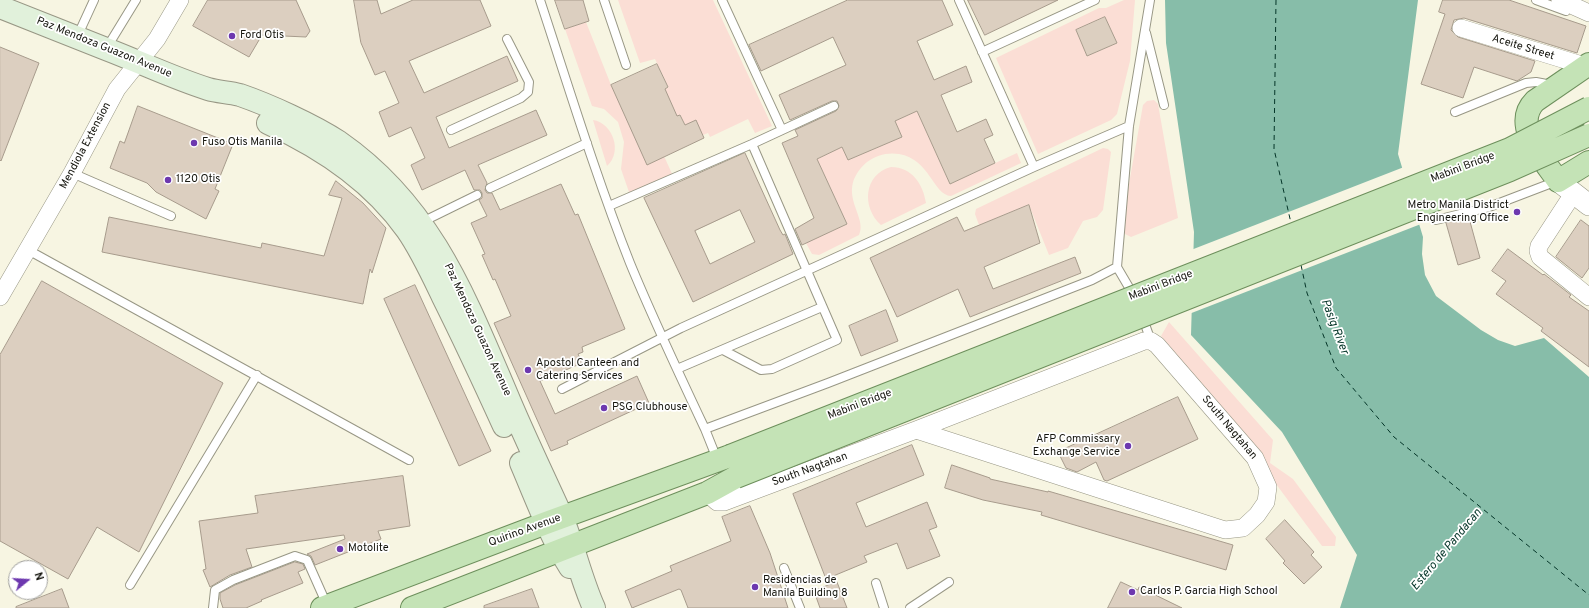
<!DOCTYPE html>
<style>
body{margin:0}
#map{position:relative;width:1589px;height:608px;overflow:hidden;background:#f7f5e2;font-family:Overpass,sans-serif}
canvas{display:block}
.north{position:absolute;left:8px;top:560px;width:40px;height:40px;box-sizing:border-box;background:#fff;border:1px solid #a1a19f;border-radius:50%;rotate:72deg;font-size:11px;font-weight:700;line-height:16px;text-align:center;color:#15150e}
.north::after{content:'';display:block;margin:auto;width:14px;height:18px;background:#6d38af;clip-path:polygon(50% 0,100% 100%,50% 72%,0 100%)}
</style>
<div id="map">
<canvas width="1589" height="608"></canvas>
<div class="north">N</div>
</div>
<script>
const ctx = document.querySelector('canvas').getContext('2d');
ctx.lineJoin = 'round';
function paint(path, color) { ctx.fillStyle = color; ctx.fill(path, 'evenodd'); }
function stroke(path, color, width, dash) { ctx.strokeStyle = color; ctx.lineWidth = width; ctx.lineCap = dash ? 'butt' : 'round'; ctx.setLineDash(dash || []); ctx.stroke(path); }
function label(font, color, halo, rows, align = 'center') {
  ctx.font = font + ' Overpass,sans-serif'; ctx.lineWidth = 3.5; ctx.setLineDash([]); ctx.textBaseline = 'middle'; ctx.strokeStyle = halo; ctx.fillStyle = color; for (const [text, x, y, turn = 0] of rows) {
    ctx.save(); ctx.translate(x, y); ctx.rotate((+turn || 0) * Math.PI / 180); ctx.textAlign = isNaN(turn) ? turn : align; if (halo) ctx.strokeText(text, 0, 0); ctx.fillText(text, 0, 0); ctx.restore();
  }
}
paint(new Path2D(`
 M618 0H713L772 126 755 133 748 119 710 137 708 133 703 135 685 125 680 115 668 120 665 89 668 87 655 59 640 63Z
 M1124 0H1135L1130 61 1117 114 1111 120 1038 154 996 58 1099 8H1106ZM1105 17 1117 43 1087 56 1076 30Z
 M586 22 611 85 647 164 664 156 673 176 630 195 621 169 624 142 618 122 604 109 592 106 565 29Z
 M1154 100 1158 104 1178 218 1131 237 1125 234 1122 223 1143 105 1147 101Z
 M917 111 950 184 1017 153 1021 163 951 196C933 195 930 159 899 154 888 152 876 155 867 162 833 192 869 216 859 235L819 255 812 254 806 243 847 224 817 159 842 147 848 160 902 137 895 121Z
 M593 120C613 123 623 152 607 166Z
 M1103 148 1108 149 1111 152 1103 210 1097 217 1083 221 1068 248 1049 255 1029 205 979 225 975 214 976 209Z
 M891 167C912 167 923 184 926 203L881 225C861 207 864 174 891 167Z
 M1169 322 1273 440 1270 463 1293 479 1336 537 1335 546H1322L1276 484 1265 463 1161 336Z`), '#fbded5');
paint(new Path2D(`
 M1165 0H1418L1398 154 1423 237 1422 254 1425 275 1436 296 1481 330 1498 340 1515 346 1544 338 1589 377V608H1340L1357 555 1282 432 1191 335 1194 232 1166 43Z`), '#87bda9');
paint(new Path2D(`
 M1404 167 1421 224 1189 314 1191 250Z`), '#f7f5e2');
stroke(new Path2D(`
 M1276 0 1274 149 1291 223
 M1301 265 1307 293 1336 368 1394 437 1589 595`), '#043528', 1, [5, 4]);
const building = new Path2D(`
 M208 0H296L310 31 306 37 262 35 249 57 193 26Z
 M354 0H377L381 14 413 0H480L491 26 409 61 424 93 507 56 518 81 436 117 449 148 536 110 547 135 478 165 487 183 485 190 487 193H492L500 210 561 184 575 215 578 214 625 329 582 347 583 352 578 354 582 363 540 381 555 414 637 376 649 403 567 441 568 444 551 451 494 323 511 316 495 279 493 280 482 255 485 254 471 223 487 216 479 200 482 198V193L480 190H474L465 170 422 190 411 165 425 158 411 127 389 137 379 112 399 103 385 71 375 75 361 43Z
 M555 0H583L589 21 565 29Z
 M848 0H942L953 25 917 41 934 80 966 66 972 82 941 95 957 132 986 119 993 135 984 139 995 163 950 184 917 111 895 121 902 137 848 160 842 147 817 159 847 224 802 245 795 229 814 218 782 143 798 136 795 130 836 111 839 106 837 101H832L790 120 779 95 846 65 833 37 761 71 749 45Z
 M968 0H1058L985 35Z
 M1443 0H1509L1586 26 1577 53 1464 18 1454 20 1451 30 1458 37 1535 61 1531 72 1517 81 1474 67 1463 98 1421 84 1445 14 1439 12Z
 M1105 17 1117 43 1087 56 1076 30Z
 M0 47 39 63 1 161 0 160Z
 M657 64 668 87 665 89 677 116 680 115 685 125 696 120 704 138 647 165 611 85Z
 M138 106 233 144 215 189 219 191 206 219 156 192 147 183 110 168 120 141 124 143Z
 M745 153 780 230 783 235 785 234 793 254 693 302 644 198ZM740 210 755 242 710 264 695 231Z
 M336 181 363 203 386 228 372 273 370 269 363 304 102 252 109 217 261 248 262 243 324 256 342 198 329 195Z
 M1029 205 1040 243 984 267 993 289 1075 257 1081 273 970 317 958 289 897 317 870 258 957 217 964 231Z
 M1469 218 1480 258 1458 265 1446 223Z
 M1581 220 1589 226V268L1582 278 1556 257Z
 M1508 249 1543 275 1544 274 1571 295 1569 297 1589 311V367L1541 331 1543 328 1496 294 1506 281 1492 271Z
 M42 281 223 383 139 552 97 527 68 579 0 541V355Z
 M415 285 491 451 459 466 384 299Z
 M886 310 898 341 861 356 849 326Z
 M1178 397 1198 439 1107 481 1104 480 1096 462 1077 472 1066 468 1058 452Z
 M912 445 924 475 856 503 866 527 927 502 937 527 929 530 940 556 907 569 897 543 864 556 867 562 826 579 793 494Z
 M952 465 990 478V479L1048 492V491L1233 545 1226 570 1041 515 1042 512 983 500 945 488Z
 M403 476 410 526 378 531 381 539 315 565 311 556 307 554 345 539 344 535 246 549 252 567 230 575 210 587 203 570 206 569 199 521 258 513 255 496Z
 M750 506 770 553 788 608H688L681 590 679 589 632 608 625 591 672 571 670 566 731 541 722 517Z
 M1285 520 1314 552 1311 555 1322 567 1304 584 1283 563 1285 561 1266 539Z
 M295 562 303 564 305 569 298 572 303 583 261 600 262 601 246 608H223L220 599V593L235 585Z
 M837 582 847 608H820L814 591Z
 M1121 582 1138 590 1139 587 1182 608H1108Z
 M62 589 69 608H16V607Z
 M532 589 539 608H484V606Z`);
paint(building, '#dccfc0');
stroke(building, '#a79b8c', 1);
const service = new Path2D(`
 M540 0C569 88 596 177 630 263 653 319 679 374 705 429
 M604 0 626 65
 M722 0 782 130
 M959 0 1034 167
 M1536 0 1566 11
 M1146 33 1164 105
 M77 37 94 0
 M106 49 136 0
 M982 52 1095 0
 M1455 112 1526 83 1536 82 1552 85
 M451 130 521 98 528 92 529 82 507 39
 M72 173 171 216
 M490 188 587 143
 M609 206 752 144 834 106
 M1436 220 1489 207 1557 181
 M422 222 477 195
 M28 250 409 460
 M1134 296 1117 267 1129 126 1150 0
 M1142 316 1151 341
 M723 350 761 370 772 369 837 340 752 144
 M677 369 822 307
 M562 389 681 328 1034 167 1129 126
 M717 459 705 429 828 383 1092 280 1117 267
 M784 568 800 608
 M876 583 884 608
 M130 585 257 375
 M213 608 215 590 233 580 295 556 307 560 327 605
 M910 608 949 582`);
const minor = new Path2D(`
 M1560 0 1589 13
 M1461 28 1585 66
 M1573 194 1539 246 1538 251 1540 257 1589 297
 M0 297 72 173 117 89 157 39 180 0
 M707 493 717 502H724L916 430 1144 341H1151L1157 345 1255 458 1268 487 1266 502 1257 515 1243 528 1225 530 916 430`);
const tertiary = new Path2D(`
 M1558 181 1589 205`);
const secondary = new Path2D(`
 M0 7C35 21 71 35 106 49 140 62 173 78 208 89 218 92 229 92 240 95 269 105 313 125 339 142 431 206 465 297 507 395 524 436 544 477 562 517 574 547 581 579 594 608
 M268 123C321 147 373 182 407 230 421 250 432 274 443 297 464 339 484 382 504 426
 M521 463C536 498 549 534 570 567`);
const primary = new Path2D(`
 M1589 64 1535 101C1511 125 1544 160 1558 181L1589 162
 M322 608 546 523 730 456
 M412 608 707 493 736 477`);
stroke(service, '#989785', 10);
stroke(minor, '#989785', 18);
stroke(tertiary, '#989785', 22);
stroke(secondary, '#989785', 24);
stroke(primary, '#6d8f5c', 24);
stroke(service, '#fff', 8);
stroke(minor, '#fff', 17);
stroke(tertiary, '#fff', 21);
stroke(secondary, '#e1f1db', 22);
stroke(primary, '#c4e3b6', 22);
const primaryBridge = new Path2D(`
 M730 456 1510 149 1589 108
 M736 477 1510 170 1589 135`);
stroke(primaryBridge, '#6d8f5c', 24, []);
stroke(primaryBridge, '#c4e3b6', 22);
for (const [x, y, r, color] of [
 [232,36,4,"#6d38af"],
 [194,143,4,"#6d38af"],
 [168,180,4,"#6d38af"],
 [1517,212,4,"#6d38af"],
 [528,370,4,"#6d38af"],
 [604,408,4,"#6d38af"],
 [1128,446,4,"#6d38af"],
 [340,549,4,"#6d38af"],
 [755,587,4,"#6d38af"],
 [1132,592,4,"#6d38af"]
]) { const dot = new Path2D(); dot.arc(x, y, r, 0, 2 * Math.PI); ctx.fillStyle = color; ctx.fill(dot); stroke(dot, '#fff', 1.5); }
label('11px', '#15150e', '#fff', [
 ["Ford Otis",240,36],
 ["Fuso Otis Manila",202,143],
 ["1120 Otis",176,180],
 ["Metro Manila District",1509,206,"right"],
 ["Engineering Office",1509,219,"right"],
 ["Apostol Canteen and",536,364],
 ["Catering Services",536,377],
 ["PSG Clubhouse",612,408],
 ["AFP Commissary",1120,440,"right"],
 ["Exchange Service",1120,453,"right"],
 ["Motolite",348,549],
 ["Residencias de",763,581],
 ["Manila Building 8",763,594],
 ["Carlos P. Garcia High School",1140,592]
], 'left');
label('11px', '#15150e', '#fff', [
 ["Paz Mendoza Guazon Avenue",104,48,22],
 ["Aceite Street",1523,48,17],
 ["Mendiola Extension",86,146,-62],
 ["Mabini Bridge",1463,168,-21],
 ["Mabini Bridge",1161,286,-21],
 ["Paz Mendoza Guazon Avenue",477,330,65],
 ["Mabini Bridge",860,405,-21],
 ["South Nagtahan",1229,428,50],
 ["South Nagtahan",810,470,-20],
 ["Quirino Avenue",525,531,-20]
]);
label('italic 12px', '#043528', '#fff', [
 ["Pasig River",1334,327,69],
 ["Estero de Pandacan",1447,550,-50]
]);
</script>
